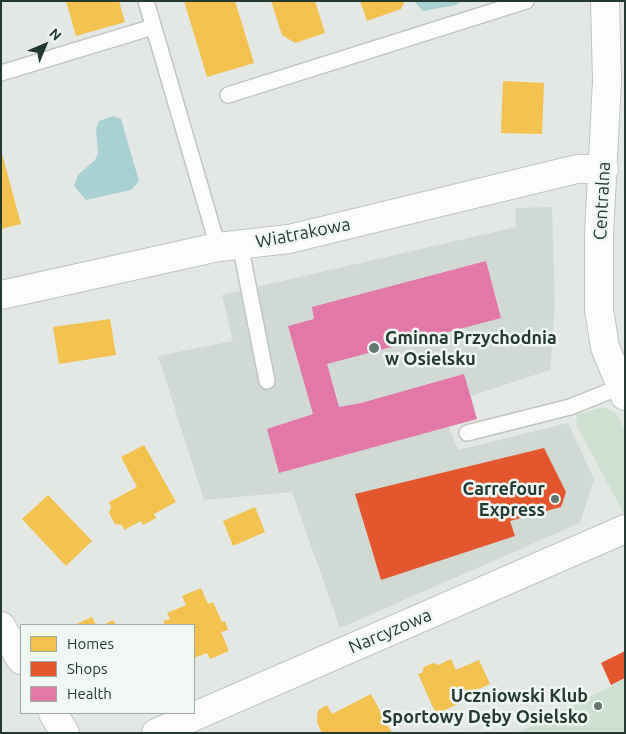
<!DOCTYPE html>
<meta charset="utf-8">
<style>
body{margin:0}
#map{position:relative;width:626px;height:734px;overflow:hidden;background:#e3e8e5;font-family:Ubuntu,sans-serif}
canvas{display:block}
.frame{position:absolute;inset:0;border:2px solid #233931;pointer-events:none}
.legend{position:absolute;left:20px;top:624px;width:175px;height:90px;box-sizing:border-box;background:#f1f7f3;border:1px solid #9faba5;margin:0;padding:6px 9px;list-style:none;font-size:15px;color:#233931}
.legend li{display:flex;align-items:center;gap:10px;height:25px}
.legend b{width:25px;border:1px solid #9faba5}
.north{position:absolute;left:20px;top:20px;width:50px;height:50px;-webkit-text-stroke:4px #f1f7f3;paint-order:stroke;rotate:45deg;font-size:14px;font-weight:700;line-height:20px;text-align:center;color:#233931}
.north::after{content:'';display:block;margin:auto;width:18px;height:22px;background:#233931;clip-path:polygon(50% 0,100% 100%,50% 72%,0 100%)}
</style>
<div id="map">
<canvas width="626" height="734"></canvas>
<div class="frame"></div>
<ul class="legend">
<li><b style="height:14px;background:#f2c14e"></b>Homes</li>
<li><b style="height:14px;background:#e4572e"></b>Shops</li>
<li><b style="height:14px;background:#e377a8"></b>Health</li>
</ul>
<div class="north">N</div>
</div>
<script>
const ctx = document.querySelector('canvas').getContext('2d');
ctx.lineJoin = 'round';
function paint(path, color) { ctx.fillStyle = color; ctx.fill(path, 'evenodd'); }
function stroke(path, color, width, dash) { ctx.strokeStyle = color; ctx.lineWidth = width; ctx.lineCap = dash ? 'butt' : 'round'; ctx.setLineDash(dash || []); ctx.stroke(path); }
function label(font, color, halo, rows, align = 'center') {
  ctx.font = font + ' Ubuntu,sans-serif'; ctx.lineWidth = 5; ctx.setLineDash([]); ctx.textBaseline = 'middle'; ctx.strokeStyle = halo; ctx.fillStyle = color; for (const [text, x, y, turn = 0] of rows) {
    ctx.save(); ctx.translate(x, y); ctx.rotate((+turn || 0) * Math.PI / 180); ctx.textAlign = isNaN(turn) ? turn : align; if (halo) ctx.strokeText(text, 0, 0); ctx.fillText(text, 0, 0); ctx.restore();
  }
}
paint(new Path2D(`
 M552 207 555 305 550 370 471 396 477 419 449 427 458 450 568 423 594 479 580 523 340 628 292 492 204 500 158 356 233 341 222 295 516 227 515 208Z`), '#d1d9d5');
paint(new Path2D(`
 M604 407 616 413 625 430V516L577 426 576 415Z
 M625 679V733H518Z`), '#cee0d1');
paint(new Path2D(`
 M414 1H461L456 5 423 11Z
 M113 116 121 119 139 181 131 190 86 200 74 186 78 175 95 160 98 153 96 129 99 121Z`), '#a8d0d2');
paint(new Path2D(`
 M66 1H119L125 22 76 36Z
 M184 1H235L254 63 207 77Z
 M271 1H315L325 33 295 43 282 35Z
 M360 1H405L401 9 367 21Z
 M503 81 544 83 542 134 501 133Z
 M1 150 21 224 1 229Z
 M110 319 116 355 59 364 53 327Z
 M144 445 176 502 154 514 156 518 143 525 141 521 124 530 122 525 115 524 109 513 111 507 109 502 137 487 121 457Z
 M48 495 92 541 66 566 22 519Z
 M255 507 265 532 233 546 223 521Z
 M201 588 208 604 213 602 222 622 225 621 228 630 221 632 229 651 210 659 207 653 194 658V625H165L163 621 170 619 167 613 186 605 182 596Z
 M92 617 96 625H74Z
 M113 620 116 625H103Z
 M451 659 456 670 479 660 490 684 467 694 469 699 436 714 418 674 422 673 424 667 433 663 438 665Z
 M371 694 392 733H322L317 722 318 710 327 705 332 714Z`), '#f2c14e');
paint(new Path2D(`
 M544 448 566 492 561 507 510 521 515 536 381 580 355 494Z
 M625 651V678L611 685 601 663Z`), '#e4572e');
paint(new Path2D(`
 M486 261 501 318 327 364 339 407 361 403 464 374 477 419 279 473 267 429 313 414 288 326 314 319 312 307Z`), '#e377a8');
const lane = new Path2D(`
 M146 1 218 247
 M1 73 153 27
 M228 95 526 1
 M240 244 267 381
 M467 433 570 407 620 387`);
const street = new Path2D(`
 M1 295 218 247 289 239 577 169H604
 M1 626 21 660
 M53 713 65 733
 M156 733 625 529`);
const secondary = new Path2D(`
 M605 1 607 81 599 234V310L605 347 625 396`);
stroke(lane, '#c0c5c2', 18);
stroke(street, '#c0c5c2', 30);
stroke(secondary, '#bfc5c2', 30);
stroke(lane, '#fbfcfb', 15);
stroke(street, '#fbfcfb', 28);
stroke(secondary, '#fbfcfb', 28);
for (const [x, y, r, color] of [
 [374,348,6,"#667670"],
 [555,499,5,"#667670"],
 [598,706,5,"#667670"]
]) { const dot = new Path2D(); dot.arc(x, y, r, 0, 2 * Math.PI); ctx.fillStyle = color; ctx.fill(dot); stroke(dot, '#f1f7f3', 2); }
label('18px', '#233931', '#f1f7f3', [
 ["Centralna",602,201,-87],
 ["Wiatrakowa",303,233,-11],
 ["Narcyzowa",390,631,-23]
]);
label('bold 18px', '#233931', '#f1f7f3', [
 ["Gminna Przychodnia",385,338,"left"],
 ["w Osielsku",385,359,"left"],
 ["Carrefour",545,489],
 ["Express",545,510],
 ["Uczniowski Klub",588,696],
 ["Sportowy Dęby Osielsko",588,717]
], 'right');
</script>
